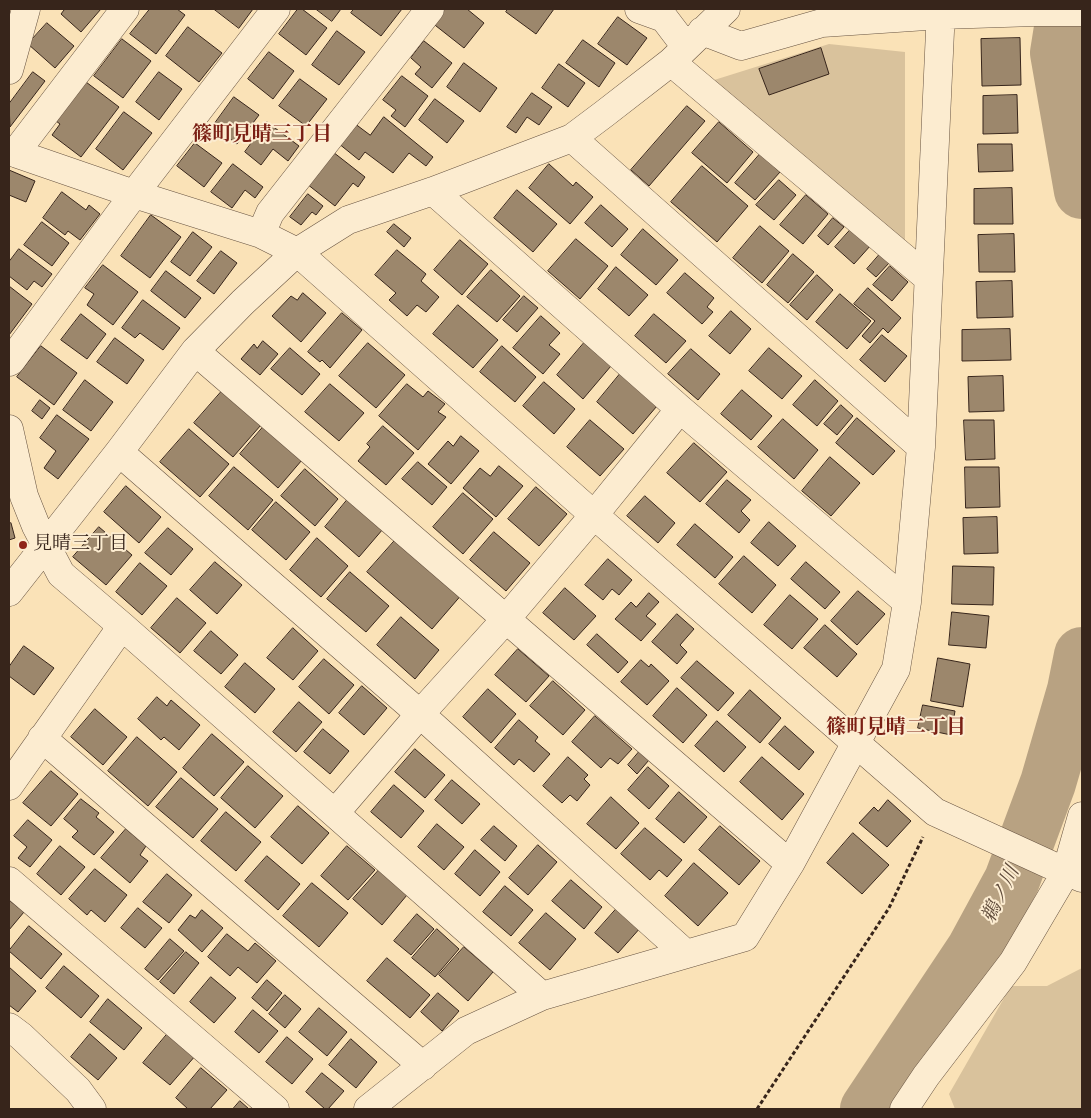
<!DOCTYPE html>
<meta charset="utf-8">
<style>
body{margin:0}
#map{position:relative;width:1091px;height:1118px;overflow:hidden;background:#fae2b7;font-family:"IM FELL Double Pica",serif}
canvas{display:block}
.frame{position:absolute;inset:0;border:10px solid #37251b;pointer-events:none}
</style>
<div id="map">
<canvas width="1091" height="1118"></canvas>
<div class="frame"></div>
</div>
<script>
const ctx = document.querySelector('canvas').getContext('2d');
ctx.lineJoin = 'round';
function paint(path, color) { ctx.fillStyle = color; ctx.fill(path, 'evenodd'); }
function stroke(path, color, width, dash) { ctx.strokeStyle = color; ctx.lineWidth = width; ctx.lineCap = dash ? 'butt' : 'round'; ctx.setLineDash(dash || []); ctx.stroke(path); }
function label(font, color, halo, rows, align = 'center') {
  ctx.font = font + ' "IM FELL Double Pica","Noto Serif JP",serif'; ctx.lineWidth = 4; ctx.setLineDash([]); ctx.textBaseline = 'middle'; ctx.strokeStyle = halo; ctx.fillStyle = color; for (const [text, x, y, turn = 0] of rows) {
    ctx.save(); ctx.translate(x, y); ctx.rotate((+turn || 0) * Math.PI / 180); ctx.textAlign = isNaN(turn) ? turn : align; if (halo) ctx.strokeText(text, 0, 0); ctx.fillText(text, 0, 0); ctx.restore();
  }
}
paint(new Path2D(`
 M829 44 905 52V255L711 81Z
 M1082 968V1109H955L949 1094 1011 986H1047Z`), '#d9c29c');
stroke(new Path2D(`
 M1065 9 1058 53 1082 191
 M868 1109 974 950 1012 880 1048 783 1075 690 1082 655`), '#b8a282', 56);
const building = new Path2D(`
 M62 9H101L81 32 61 14 64 10Z
 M150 9H177L185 15 156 54 130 34Z
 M214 9H253L239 28Z
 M298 9H302L327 28 306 55 279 34Z
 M316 9H341L332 21Z
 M354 9H402L381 36 351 13Z
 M442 9H467L484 23 464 48 431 22Z
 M508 9H554L536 34 506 12Z
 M618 17 647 38 627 65 598 44Z
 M47 23 74 46 55 68 28 44Z
 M188 27 222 53 199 82 166 56Z
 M337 31 365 52 339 85 312 65Z
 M1020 38 1021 85 982 86 981 39Z
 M122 39 151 61 123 98 94 76Z
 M583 40 615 63 599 87 566 63Z
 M424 41 452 63 432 88 415 74 421 67 411 58Z
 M821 48 829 74 769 95 759 69Z
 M269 52 294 71 273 99 248 79Z
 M464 63 497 88 480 112 447 87Z
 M559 64 585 83 568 107 542 88Z
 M33 72 45 81 10 127 9 104Z
 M159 72 182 89 159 120 136 102Z
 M402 76 428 96 405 127 391 116 396 110 383 100Z
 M300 79 327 99 306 126 279 106Z
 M86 82 119 107 81 157 52 135 60 124 56 121Z
 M532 93 552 107 539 125 527 117 516 133 507 127Z
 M1017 95 1018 133 983 134V96Z
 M234 97 259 115 237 144 213 126Z
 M435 99 464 121 447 143 419 120Z
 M687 106 705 121 649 186 631 170Z
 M124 112 152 133 123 170 96 149Z
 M384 117 433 157 426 166 409 153 393 173 365 152 359 160 338 143 354 123 370 135Z
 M267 122 299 146 288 161 273 149 261 165 245 152Z
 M719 122 753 152 727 183 692 153Z
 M195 143 222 163 204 187 177 166Z
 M978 144H1012L1013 171 979 172Z
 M333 152 365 177 358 187 353 183 335 206 307 184Z
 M760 154 780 172 755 200 735 183Z
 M233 164 263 187 255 198 245 190 232 208 211 192Z
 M549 164 573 186 576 182 593 197 570 224 529 188Z
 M702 166 748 206 717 242 671 202Z
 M9 170 35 181 26 202 9 195Z
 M779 180 796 195 774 220 756 205Z
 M1012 188 1013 224H974V189Z
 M517 190 557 224 533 252 494 218Z
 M62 192 86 210 89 205 100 214 80 240 68 231 65 235 43 218Z
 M308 194 323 206 316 215 312 212 301 225 290 217Z
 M806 195 828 214 803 244 780 225Z
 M601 205 628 229 612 247 585 223Z
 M151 215 181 237 150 278 121 256Z
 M833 218 844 227 828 245 818 236Z
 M42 222 69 243 52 266 24 245Z
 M394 224 411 238 404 247 387 232Z
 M760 226 789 251 762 283 733 258Z
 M852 228 871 245 854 264 835 247Z
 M643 229 678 260 656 285 621 255Z
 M193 232 212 247 190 276 171 262Z
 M1014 234 1015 272H979L978 235Z
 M576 239 608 266 580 299 548 271Z
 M460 240 488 264 462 295 434 270Z
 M19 249 52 274 42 287 34 281 27 290 9 276V262Z
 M397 250 426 274 421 281 439 297 426 312 417 305 407 316 389 300 396 293 375 275Z
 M221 251 237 263 214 294 197 281Z
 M793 254 814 272 788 303 767 285Z
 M880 254 890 262 876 277 867 269Z
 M103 265 138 292 113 325 87 305 94 294 85 288Z
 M890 266 908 282 892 301 873 285Z
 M616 267 648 295 629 316 598 289Z
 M491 270 520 296 497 322 467 297Z
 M166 271 201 298 185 318 151 291Z
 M685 273 714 298 707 307 713 312 702 324 667 293Z
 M817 275 833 290 807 320 790 305Z
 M1012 281 1013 317 977 318 976 282Z
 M9 286 32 304 9 335Z
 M868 288 901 318 888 333 883 328 870 343 862 336 875 321 854 304Z
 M303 293 326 313 301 342 272 316 291 296 297 300Z
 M840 294 871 321 847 349 816 322Z
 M524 296 538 308 517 332 503 320Z
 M143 300 180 328 163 350 140 333 135 338 122 328Z
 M458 305 498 340 473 368 433 334Z
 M731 311 751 329 730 354 709 336Z
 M342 313 362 330 330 368 322 360 320 362 308 352Z
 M81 314 106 334 87 359 61 340Z
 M654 314 686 341 666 363 635 336Z
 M541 316 560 333 549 345 560 354 543 374 513 348Z
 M1010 329 1011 360 962 361V330Z
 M882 335 907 356 885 382 860 360Z
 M115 338 144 360 127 384 97 362Z
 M263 341 278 354 260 375 241 359 254 344 257 348Z
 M368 343 405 375 376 408 339 376Z
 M584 343 611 366 583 399 557 375Z
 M41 346 77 373 54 405 17 377Z
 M502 346 536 377 515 402 480 372Z
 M290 348 320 374 302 395 271 369Z
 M769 348 802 376 782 399 749 371Z
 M691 349 720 374 698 400 668 374Z
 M620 374 657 406 633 434 597 402Z
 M1003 376 1004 411 969 412 968 377Z
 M85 380 113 402 91 431 63 410Z
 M815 380 838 401 817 426 793 405Z
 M544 382 575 409 554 434 523 406Z
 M330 384 364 413 339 441 305 412Z
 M407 384 423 397 428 391 445 404 438 412 446 417 418 450 379 416Z
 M742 390 772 416 751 440 721 414Z
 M222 391 261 425 233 457 194 423Z
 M40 400 50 408 42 419 32 411Z
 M841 405 853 416 837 435 824 424Z
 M57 415 89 439 58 479 44 468 56 451 40 438Z
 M857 418 895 451 873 475 836 443Z
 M783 419 818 450 794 479 758 447Z
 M590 420 624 449 600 476 567 447Z
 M964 420H994L995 459 966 460Z
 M264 426 302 460 278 488 240 454Z
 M383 426 414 453 386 485 358 461 370 447 367 444Z
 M189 429 229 464 200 497 160 462Z
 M461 436 479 451 451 484 428 464 448 441 453 446Z
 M694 443 727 472 700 502 667 473Z
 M830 457 860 483 831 516 802 491Z
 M418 462 447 487 432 505 402 479Z
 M499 466 523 486 496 517 463 488 480 468 490 476Z
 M234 467 273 500 248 530 209 496Z
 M965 467H999L1000 507 966 508Z
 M305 469 338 499 315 526 281 496Z
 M727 480 751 500 741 511 750 520 739 533 706 504Z
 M126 486 161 517 139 543 104 512Z
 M536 487 567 514 539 546 508 519Z
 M463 493 493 519 463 554 433 527Z
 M645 496 675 523 658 543 627 516Z
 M348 499 383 529 359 557 325 527Z
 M276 502 310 532 286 560 252 530Z
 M997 517 998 553 964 554 963 518Z
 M769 522 796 546 778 566 751 543Z
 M11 523 15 538 9 540V524Z
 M695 524 733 557 715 578 677 545Z
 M99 527 132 555 106 585 73 557Z
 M168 528 193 549 171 575 145 553Z
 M494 532 530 563 506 591 470 560Z
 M398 537 463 593 432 629 367 572Z
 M317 538 348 566 321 597 290 570Z
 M744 556 776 585 752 613 719 584Z
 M608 559 632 580 619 595 612 589 603 600 585 585Z
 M215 562 242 585 217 614 190 590Z
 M806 562 840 592 825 609 791 579Z
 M140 563 167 586 142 615 116 592Z
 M953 566 994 567 993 605 952 604Z
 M350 572 389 606 366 632 327 599Z
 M565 588 596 616 574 640 543 613Z
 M858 591 885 614 857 645 831 621Z
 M649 593 659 602 646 616 656 624 641 641 615 619 631 602 636 607Z
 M790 595 818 619 792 649 764 625Z
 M177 598 206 623 180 653 151 628Z
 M952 612 989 616 986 648 949 645Z
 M677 614 694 629 680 645 687 652 677 664 652 642Z
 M401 617 439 650 415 679 377 645Z
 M825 625 857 654 837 677 804 648Z
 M293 628 318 651 293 680 267 658Z
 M211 631 238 655 221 674 194 651Z
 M597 634 628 662 618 673 587 645Z
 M24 646 54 668 34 695 9 676V667Z
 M518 649 549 676 526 702 495 675Z
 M938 658 970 664 963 707 931 701Z
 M324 659 354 685 329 714 299 687Z
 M641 660 649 667 651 664 669 681 647 705 621 682Z
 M697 661 734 693 718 711 681 678Z
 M245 663 275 689 255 713 225 687Z
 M553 681 585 710 563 735 530 706Z
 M362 686 387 708 364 735 339 713Z
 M677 688 707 715 683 743 653 716Z
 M488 689 516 714 491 743 463 717Z
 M750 690 781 718 760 743 728 715Z
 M157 697 167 706 171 700 200 725 179 750 164 737 161 740 138 719Z
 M299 702 322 722 296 752 273 732Z
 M923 705 955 711 951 735 918 728Z
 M95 709 127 737 103 765 71 737Z
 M595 716 632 749 618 764 610 758 601 768 572 742Z
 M519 720 538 737 535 741 550 754 534 772 519 759 514 765 495 748Z
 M717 721 746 747 724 772 695 746Z
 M785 726 814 752 799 770 769 744Z
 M323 729 349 751 330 774 304 752Z
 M212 734 244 762 214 796 183 768Z
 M137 737 177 772 148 806 108 771Z
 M415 749 445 775 425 798 395 772Z
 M639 752 649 760 637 774 628 765Z
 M568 757 588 775 584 779 590 785 577 801 570 795 562 803 543 786Z
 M762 757 804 794 782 820 740 782Z
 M248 766 283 796 255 828 221 798Z
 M648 767 669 786 649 809 628 790Z
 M51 771 78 794 51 826 23 803Z
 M181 778 218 809 193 838 156 807Z
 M452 780 480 804 462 824 435 800Z
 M394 785 424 811 401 838 371 812Z
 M679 792 707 817 684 843 656 819Z
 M611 797 639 823 616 849 587 824Z
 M81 799 99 813 96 817 114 832 94 855 72 837 78 831 64 819Z
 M888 800 911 821 887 847 859 823 874 807 878 811Z
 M298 806 329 833 302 864 271 837Z
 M226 812 261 842 236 871 201 841Z
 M28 820 52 840 30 867 18 858 27 847 14 836Z
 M437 824 464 847 444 870 418 847Z
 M494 826 517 846 505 861 481 840Z
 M720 826 760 861 739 885 699 850Z
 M645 828 682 860 667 877 659 870 650 880 621 854Z
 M126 829 146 846 140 855 148 861 130 883 101 858Z
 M853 833 889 865 862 894 827 863Z
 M538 845 557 862 528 895 509 878Z
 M60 846 85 867 61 895 37 874Z
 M347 846 375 870 348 900 321 876Z
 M475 850 500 872 480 896 455 874Z
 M267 856 300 884 278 910 245 881Z
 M694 863 728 893 698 926 665 896Z
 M95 869 127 895 105 922 91 910 87 915 69 899Z
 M379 870 407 895 382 925 353 899Z
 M167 874 192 895 169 923 143 902Z
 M571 880 602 907 584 929 552 901Z
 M312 883 348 913 319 947 283 916Z
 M505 886 533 910 511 936 483 912Z
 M9 900 24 912 9 930Z
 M618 907 641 927 618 953 595 933Z
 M138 908 162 928 145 948 121 928Z
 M202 910 223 928 202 952 178 930 190 915 195 918Z
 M546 913 576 939 550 970 519 943Z
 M417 914 434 929 411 955 394 941Z
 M29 926 62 954 41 979 9 951Z
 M437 929 459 949 435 977 412 958Z
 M227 934 248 951 255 943 276 961 257 983 238 967 230 976 208 957Z
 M170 939 184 951 158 980 145 969Z
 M464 947 493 972 468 1001 439 975Z
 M186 952 199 963 174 994 160 982Z
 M387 958 430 995 410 1018 367 981Z
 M64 966 99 996 81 1018 46 988Z
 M9 967 36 991 18 1012 9 1005Z
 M211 977 236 998 214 1023 190 1002Z
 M267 980 282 993 267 1011 252 998Z
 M438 993 459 1011 442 1031 421 1012Z
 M285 995 301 1009 285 1028 269 1014Z
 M108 999 142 1028 124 1050 90 1022Z
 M319 1008 347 1032 327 1056 299 1032Z
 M253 1010 278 1031 259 1053 235 1032Z
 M169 1032 196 1055 170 1085 143 1063Z
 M90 1034 117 1058 98 1080 71 1057Z
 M287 1037 313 1059 292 1084 266 1062Z
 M351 1039 377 1062 356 1088 329 1065Z
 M201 1068 227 1090 210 1109H188L176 1098Z
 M322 1073 344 1091 328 1109H325L306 1092Z
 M240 1101 249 1109H233Z`);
paint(building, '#9c876c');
stroke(building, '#37251b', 1);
const street = new Path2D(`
 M639 9 664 18 686 47
 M702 31 741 46 822 23 941 15 1035 12H1082
 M671 62 928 278
 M9 70 26 9
 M572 138 921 447
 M9 151 134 194 261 234 297 252 594 515 935 812 1053 866 1082 878
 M15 153 125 9
 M433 191 680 409 907 602
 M261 234 270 213 430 9
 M195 351 790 864
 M9 362 11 361 134 194 276 9
 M9 429 24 496 36 526 61 574 122 626 542 996
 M119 452 420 714 686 954
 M9 592 119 452 195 351 243 302 297 252 348 220 433 191 572 138 604 114 671 62 726 9
 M42 738 423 1066
 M9 786 122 626
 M335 813 420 714 506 619 594 515 680 409
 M9 881 275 1109
 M9 1027 21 1036 78 1090 92 1109
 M368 1109 466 1031 542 996 745 937 790 864 896 669 907 602 921 447 941 9
 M904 1109 926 1076 1013 962 1066 872 1082 816`);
stroke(street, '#685442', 29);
stroke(new Path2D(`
 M757 1109 889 908 923 837`), '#37251b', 3, [4, 2.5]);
stroke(street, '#fcecd0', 28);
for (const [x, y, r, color] of [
 [23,545,5,"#8f2418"]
]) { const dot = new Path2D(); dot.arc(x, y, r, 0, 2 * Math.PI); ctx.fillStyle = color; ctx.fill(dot); stroke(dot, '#fcecd0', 2); }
label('19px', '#37251b', '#fcecd0', [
 ["見晴三丁目",33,545]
], 'left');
label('bold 20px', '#7a1f14', '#fcecd0', [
 ["篠町見晴三丁目",262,136],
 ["篠町見晴二丁目",896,729]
]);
label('italic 20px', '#5e4a3a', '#fcecd0', [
 ["鵜ノ川",1002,895,-64]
]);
</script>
